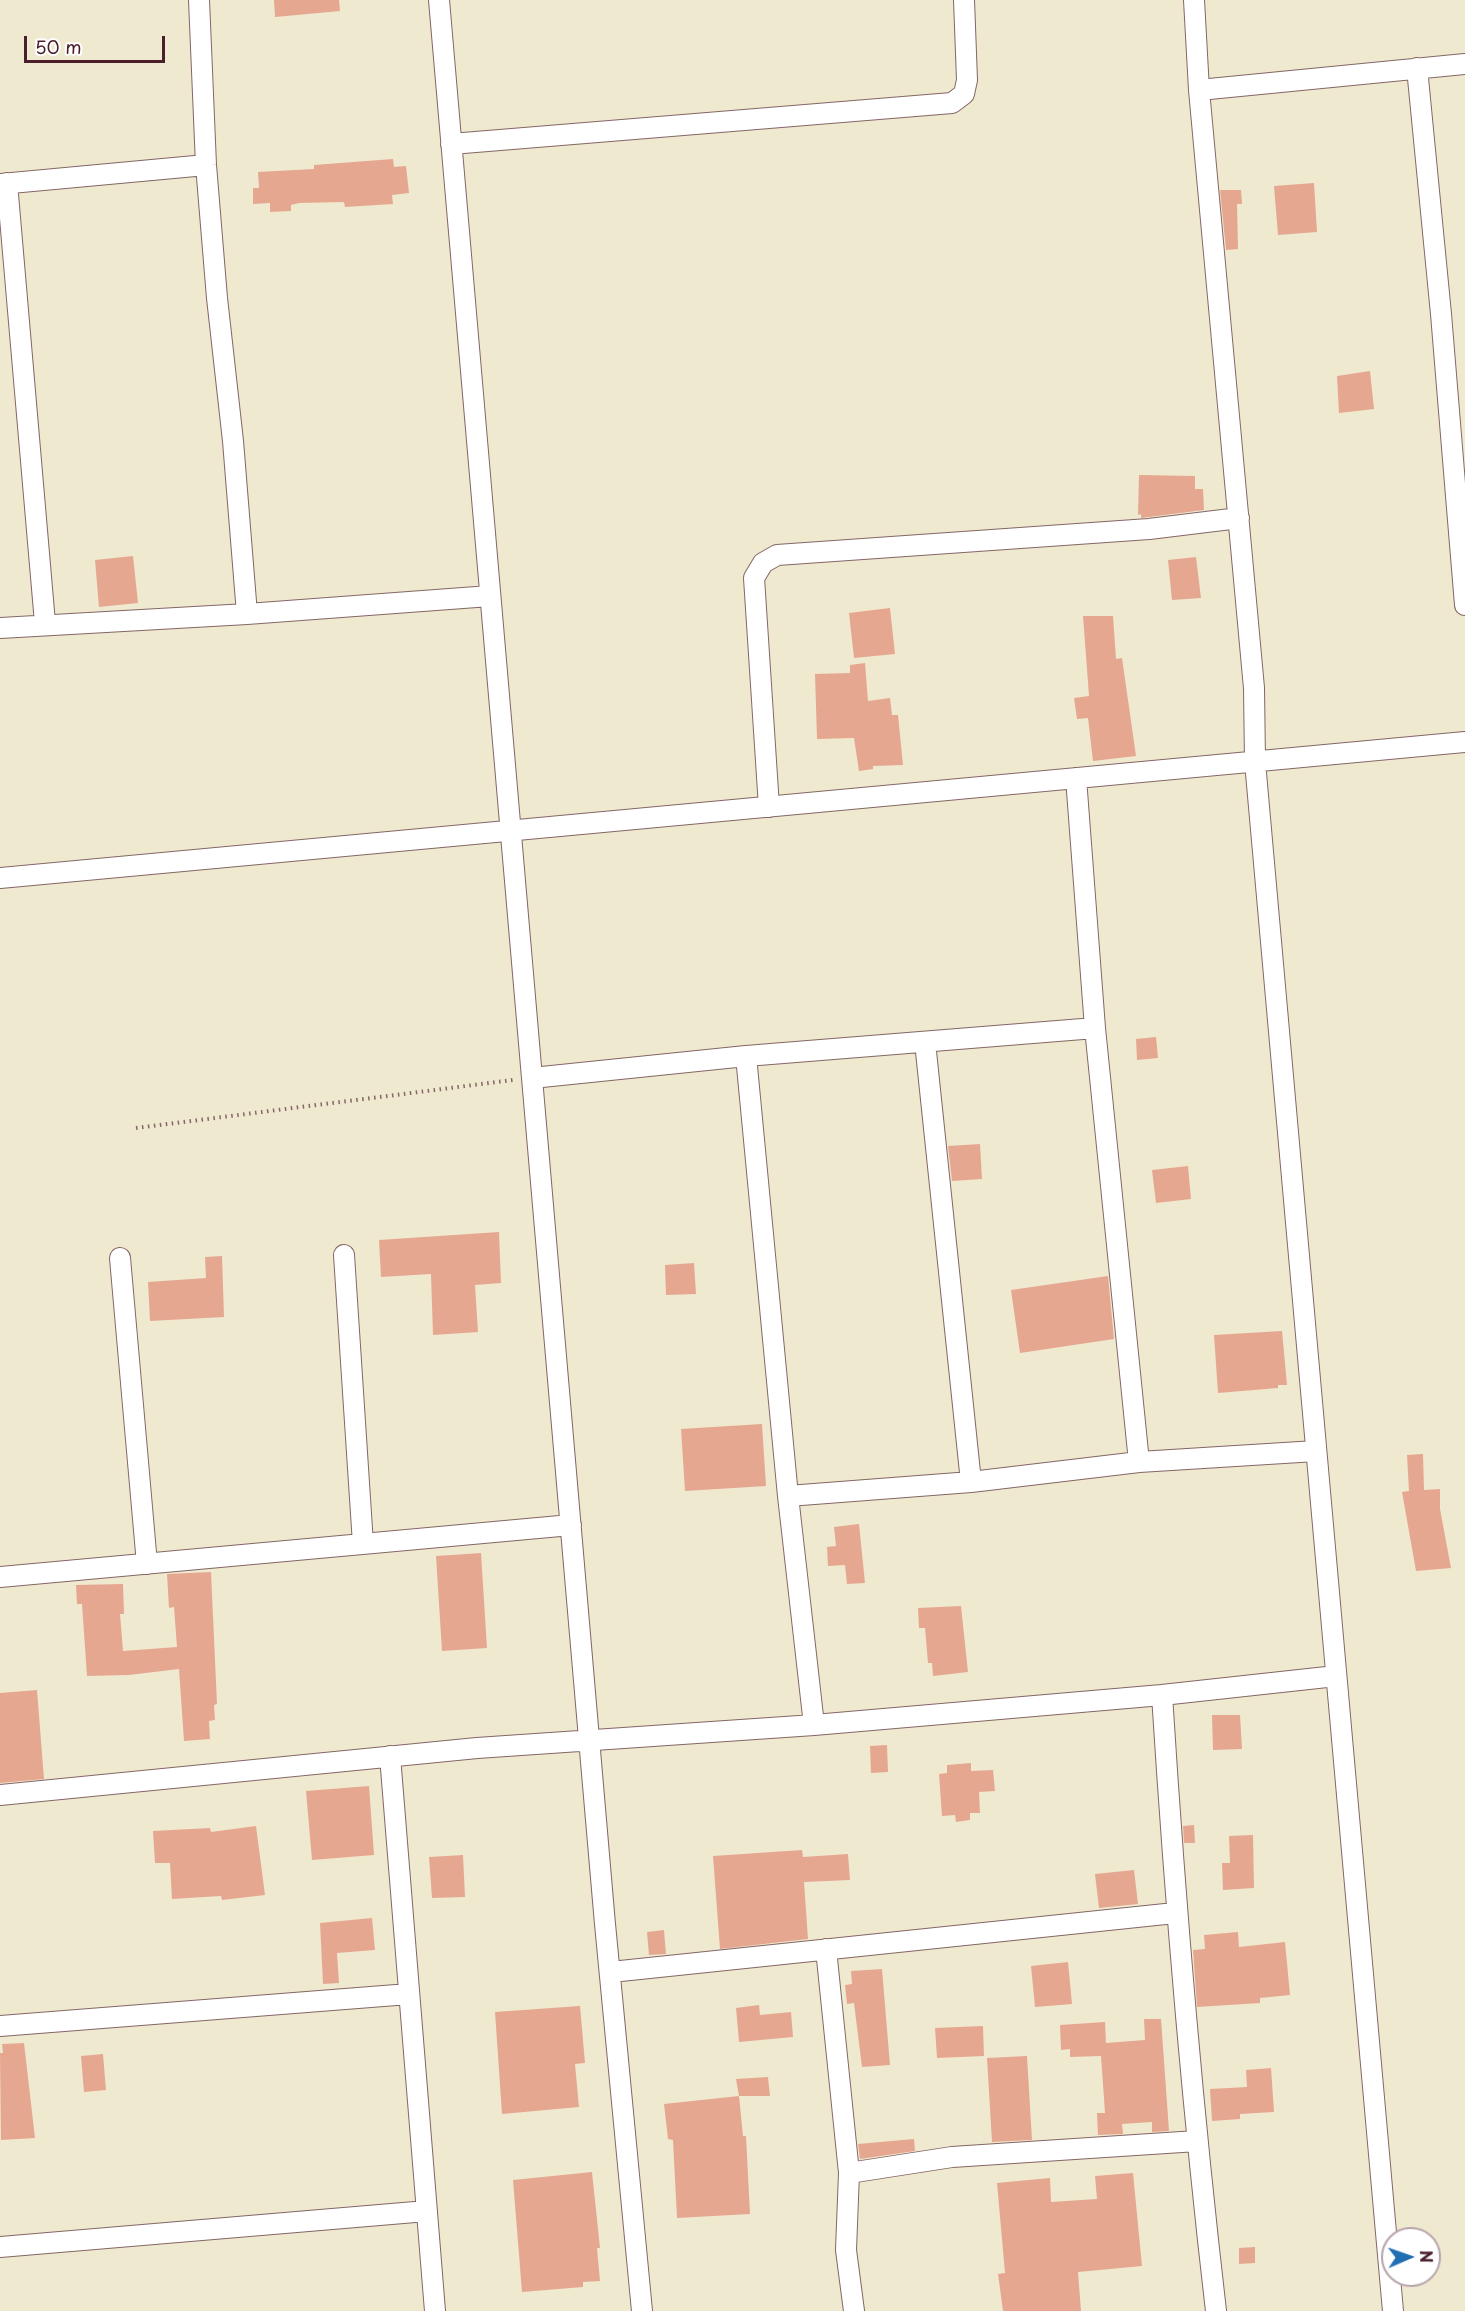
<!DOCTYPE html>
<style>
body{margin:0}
#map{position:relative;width:1465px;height:2311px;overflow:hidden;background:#efe9d0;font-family:"Playpen Sans",sans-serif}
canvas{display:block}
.north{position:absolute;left:1381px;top:2227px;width:60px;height:60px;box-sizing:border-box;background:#fff;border:2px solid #b7a5aa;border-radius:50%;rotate:88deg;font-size:16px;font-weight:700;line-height:24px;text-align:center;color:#4a1f2b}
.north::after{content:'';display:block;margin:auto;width:21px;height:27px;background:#1f6fb2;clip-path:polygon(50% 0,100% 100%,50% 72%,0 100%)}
.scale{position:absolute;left:24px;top:36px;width:141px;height:27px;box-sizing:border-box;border:3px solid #4a1f2b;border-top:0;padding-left:8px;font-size:18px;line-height:21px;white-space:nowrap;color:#4a1f2b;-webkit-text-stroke:4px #fff;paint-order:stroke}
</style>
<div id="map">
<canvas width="1465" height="2311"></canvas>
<div class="north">N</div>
<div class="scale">50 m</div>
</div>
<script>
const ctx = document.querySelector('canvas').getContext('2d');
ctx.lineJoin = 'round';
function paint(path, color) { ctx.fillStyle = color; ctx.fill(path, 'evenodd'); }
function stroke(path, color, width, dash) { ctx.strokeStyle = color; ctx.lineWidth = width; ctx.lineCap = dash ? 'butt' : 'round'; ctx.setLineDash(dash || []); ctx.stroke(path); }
paint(new Path2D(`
 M274 0H339L340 11 275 17Z
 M393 159 394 167 406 166 409 193 392 195 393 204 345 207 344 202 299 203 291 205V211L270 212V203L253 204V188H259L258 172 314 169V165Z
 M1314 183 1317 232 1278 235 1274 186Z
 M1220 190H1241L1242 204H1237L1238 249 1226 250Z
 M1370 371 1374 409 1339 413 1337 376Z
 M1139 475 1195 476V489H1203L1204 510 1141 518V514L1138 515Z
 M133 556 138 603 99 607 95 560Z
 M1196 557 1201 598 1172 600 1168 560Z
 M890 608 895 654 854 658 849 613Z
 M1083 616H1113L1116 659 1122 658 1136 756 1093 761 1088 718 1077 719 1074 698 1089 696Z
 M865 663 868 701 890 698 892 715H898L903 765 873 766V769L859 771 854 738 817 739 815 674 850 673V665Z
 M1156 1037 1158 1058 1137 1060 1136 1039Z
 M980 1144 982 1179 952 1181 948 1146Z
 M1188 1166 1191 1199 1156 1203 1152 1170Z
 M499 1232 501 1283 475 1285 478 1332 433 1335 431 1274 381 1277 379 1240Z
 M222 1256 224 1317 150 1321 148 1282 206 1278 205 1257Z
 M694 1263 696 1294 666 1295 665 1265Z
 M1108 1276 1114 1339 1020 1353 1011 1290Z
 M1282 1331 1287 1385H1278V1388L1218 1393 1214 1335Z
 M762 1424 766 1486 685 1491 681 1429Z
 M1423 1454 1424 1490 1440 1489V1509L1451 1568 1416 1571 1402 1492 1409 1491 1407 1455Z
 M859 1524 865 1583 847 1584 845 1565 828 1566 827 1547 836 1546 834 1527Z
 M481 1553 487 1648 442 1651 436 1556Z
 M211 1572 217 1704 214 1705 215 1720 209 1721 210 1739 184 1741 179 1669 129 1675 87 1676 82 1604H77L76 1585 123 1584 124 1614H120L123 1651 177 1647 174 1607 169 1608 167 1574Z
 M961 1606 968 1672 933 1676 932 1663H928L925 1628H919L918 1608Z
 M37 1690 44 1779 0 1783V1693Z
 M1212 1715H1240L1242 1749 1213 1750Z
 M887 1745 888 1772 871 1773 870 1746Z
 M971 1763V1771L993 1770 995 1791 979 1792 980 1813H970V1820L956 1822 955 1815 942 1816 939 1774 947 1773V1765Z
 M369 1786 374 1855 312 1860 306 1791Z
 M1194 1825 1195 1843H1184L1183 1826Z
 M256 1826 265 1895 222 1900 221 1896 172 1899 170 1863H155L153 1831 210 1828 211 1832Z
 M1253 1835 1254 1888 1223 1890 1222 1863H1230L1229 1836Z
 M802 1850 803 1857 848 1854 850 1880 804 1882 808 1939 720 1949 713 1856Z
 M463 1855 465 1897 432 1898 429 1857Z
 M1134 1870 1138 1904 1099 1908 1095 1874Z
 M372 1918 375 1950 337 1953 339 1983 323 1984 320 1923Z
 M664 1930 666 1954 649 1955 647 1932Z
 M1238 1932 1239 1947 1285 1942 1290 1995 1260 1998V2003L1197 2007 1193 1950 1205 1949 1204 1935Z
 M1068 1962 1072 2004 1035 2007 1031 1966Z
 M882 1969 890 2065 862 2067 854 2003 847 2004 845 1985 852 1984 851 1971Z
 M759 2005 760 2015 791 2012 793 2037 739 2042 736 2008Z
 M580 2006 585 2063 575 2064 579 2107 502 2114 495 2012Z
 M1144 2019H1161L1169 2131 1152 2132V2122L1122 2124 1123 2134 1098 2135 1097 2113H1105L1101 2056 1070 2057V2049L1061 2050 1060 2025 1105 2022 1106 2043 1145 2040Z
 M983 2026 984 2056 937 2058 935 2028Z
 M24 2043 35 2138 1 2140 0 2053H3L2 2044Z
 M103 2054 106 2090 84 2092 81 2056Z
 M1027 2056 1032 2140 992 2142 987 2058Z
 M1271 2068 1274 2112 1240 2114V2119L1212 2121 1210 2089 1247 2087 1246 2070Z
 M768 2077 770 2096H739L736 2079Z
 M739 2096 743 2136H746L750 2214 677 2218 673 2140 668 2139 664 2104Z
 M914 2139 915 2151 860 2159 858 2144Z
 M592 2172 600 2248H597L600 2281 583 2282V2287L522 2292 513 2180Z
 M1133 2173 1142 2266 1078 2272 1081 2311H1003L998 2274 1005 2273 997 2183 1050 2178 1051 2202 1097 2199 1095 2176Z
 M1255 2247V2263L1239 2264V2248Z`), '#e6a791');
const minor = new Path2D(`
 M199 0 206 165 217 298 233 441 247 614
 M439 0 605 1924 642 2311
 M1194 0 1199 90 1254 688 1255 762 1393 2311
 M1417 68 1441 314 1465 605
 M1199 90 1465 64
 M451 144 952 103 964 94 967 80 964 0
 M7 183 45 623
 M0 184 206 165
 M0 628 247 614 490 596
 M1076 778 1095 1028 1139 1462
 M769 807 754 578 763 563 777 555 1149 529 1239 518
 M0 878 1465 742
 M925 1042 971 1482
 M746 1056 788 1496 814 1725
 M532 1078 746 1056 1095 1028
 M344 1255 363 1544
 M120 1258 147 1564
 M788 1496 971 1482 1139 1462 1316 1451
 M0 1577 571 1525
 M1162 1695C1175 1901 1192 2105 1216 2311
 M390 1756 435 2311
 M0 1795 477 1748 814 1725 1162 1695 1336 1676
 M826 1949 849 2173 846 2250 854 2311
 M611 1972 1175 1913
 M0 2026 409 1994
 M849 2173 952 2157 1197 2141
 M0 2247 427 2211`);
stroke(minor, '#846665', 22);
stroke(new Path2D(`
 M136 1128 513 1080`), '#846665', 4, [1.5, 4.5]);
stroke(minor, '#fff', 20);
</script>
